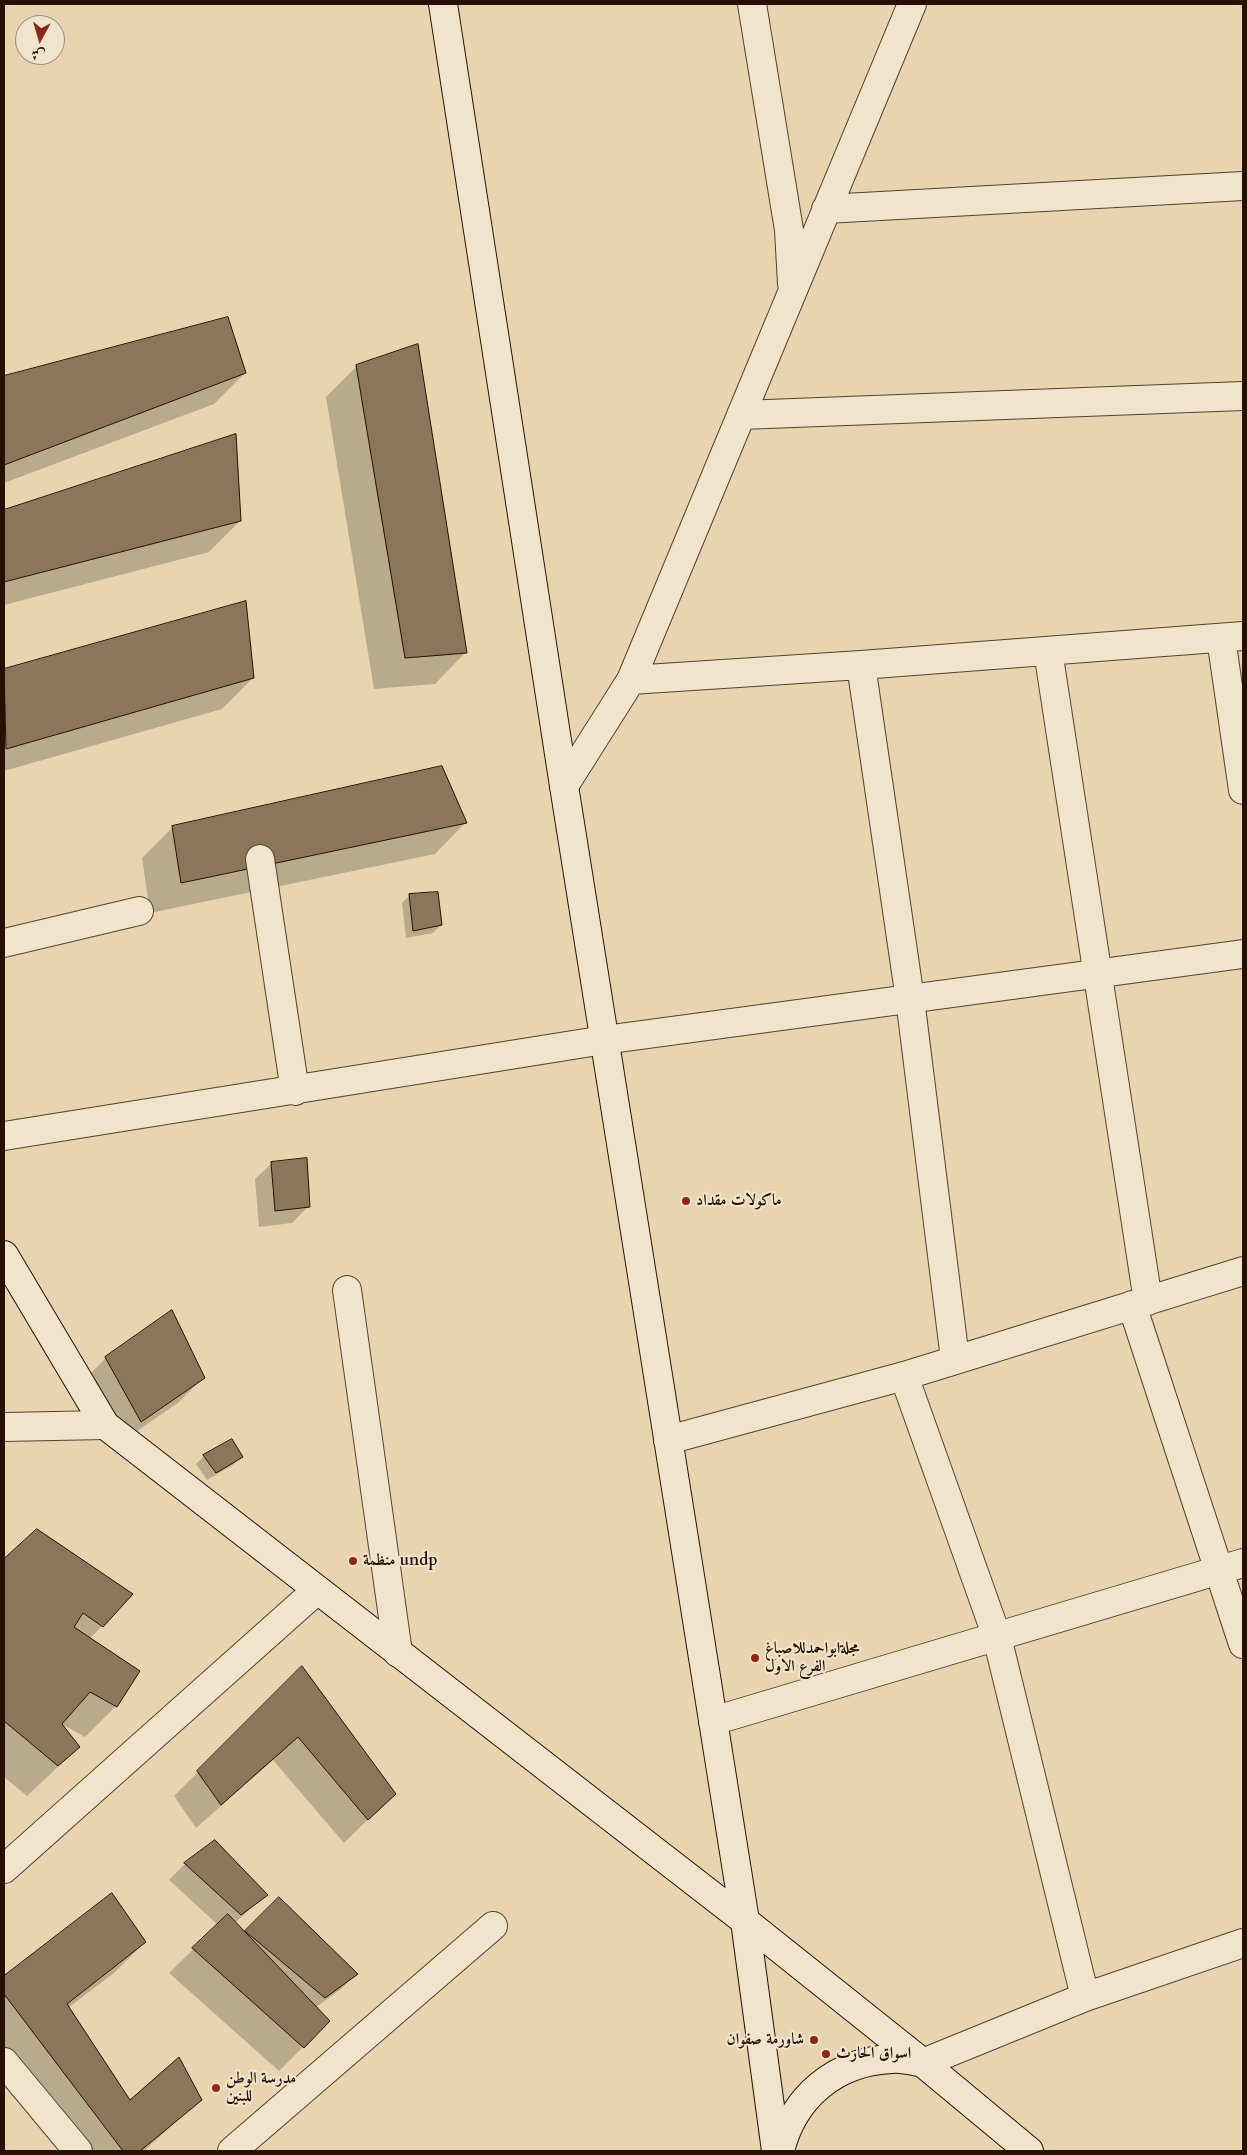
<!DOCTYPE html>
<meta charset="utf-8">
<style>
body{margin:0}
#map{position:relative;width:1247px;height:2155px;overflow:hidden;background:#e8d5b0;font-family:Cardo,Amiri,serif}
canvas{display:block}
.frame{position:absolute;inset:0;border:5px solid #271002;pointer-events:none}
.north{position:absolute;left:15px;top:15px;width:50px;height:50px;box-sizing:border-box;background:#f0e4cc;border:1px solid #a08f7b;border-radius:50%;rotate:186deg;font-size:14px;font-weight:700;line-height:20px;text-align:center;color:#271002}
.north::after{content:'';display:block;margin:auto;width:18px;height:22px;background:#8f2418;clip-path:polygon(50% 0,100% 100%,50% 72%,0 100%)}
</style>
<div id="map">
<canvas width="1247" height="2155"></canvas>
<div class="frame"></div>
<div class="north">ش</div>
</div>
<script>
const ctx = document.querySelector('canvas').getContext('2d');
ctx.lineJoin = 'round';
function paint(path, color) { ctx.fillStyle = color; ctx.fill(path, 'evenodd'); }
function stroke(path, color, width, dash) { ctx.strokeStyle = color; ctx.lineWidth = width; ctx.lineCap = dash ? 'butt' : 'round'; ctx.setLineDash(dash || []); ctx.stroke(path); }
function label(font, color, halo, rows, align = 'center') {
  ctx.font = font + ' Cardo,Amiri,serif'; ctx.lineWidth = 4; ctx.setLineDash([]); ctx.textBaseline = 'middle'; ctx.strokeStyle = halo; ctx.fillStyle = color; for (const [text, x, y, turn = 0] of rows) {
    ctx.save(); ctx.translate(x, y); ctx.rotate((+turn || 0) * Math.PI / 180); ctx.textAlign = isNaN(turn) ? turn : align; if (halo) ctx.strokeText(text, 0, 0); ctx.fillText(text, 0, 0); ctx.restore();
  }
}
paint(new Path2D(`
 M227 318 245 373 214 404 4 483V378Z
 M357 366 465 653 435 684 374 689 326 397Z
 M235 436 240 521 209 552 4 605V512Z
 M245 603 253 678 222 709 4 771V671Z
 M465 823 435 854 150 913 142 858 173 827Z
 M409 896 441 925 433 933 406 938 402 903Z
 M272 1163 308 1207 292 1223 259 1227 255 1179Z
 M106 1358 203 1378 179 1402 117 1445 82 1382Z
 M232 1441 241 1457 233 1465 207 1480 196 1464 204 1456Z
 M38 1531 102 1626 89 1639 116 1706 85 1737 58 1722 79 1747 27 1796 4 1777V1561Z
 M302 1668 394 1794 344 1843 273 1760 196 1828 174 1796Z
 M185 1864 266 1894 235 1923 245 1933 279 1899 356 1974 340 1990 316 2007 303 2047 279 2071 169 1973 218 1925 169 1880Z
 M112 1895 145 1942 114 1973 68 2008 129 2102 200 2100 144 2151H68L4 2065V1977Z`), '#0003');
const building = new Path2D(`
 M228 317 246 373 4 465V376Z
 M418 344 467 653 405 658 356 365Z
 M236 434 241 521 4 582V510Z
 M246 601 254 678 6 749 4 669Z
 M442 766 467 823 181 883 172 826Z
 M438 892 442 925 413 931 409 894Z
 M307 1158 310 1207 275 1211 271 1162Z
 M172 1310 205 1378 141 1422 105 1357Z
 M232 1439 243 1457 216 1473 203 1455Z
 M37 1529 133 1594 103 1627 83 1613 74 1627 140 1671 117 1707 90 1692 62 1724 80 1747 58 1766 4 1721V1559Z
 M302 1666 396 1794 368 1820 298 1737 221 1805 197 1771Z
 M215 1840 268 1895 241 1915 184 1863Z
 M112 1893 146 1942 67 2004 130 2100 179 2057 202 2100 140 2151H123L4 1994V1976Z
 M279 1897 358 1974 325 1998 245 1931Z
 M228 1914 330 2021 304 2048 192 1948Z`);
paint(building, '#8b765c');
stroke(building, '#271002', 1);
const street = new Path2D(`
 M752 4 789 230 792 284
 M826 209 1243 186
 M741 415 1243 396
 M1221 638 1243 790
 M1048 651 1148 1301
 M861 665 910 999 955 1359
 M631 680 861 665 1243 636
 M564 786 631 680 912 4
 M260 859 295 1091
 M4 943 139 911
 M4 1136 604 1040 1243 954
 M347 1290 398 1653
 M1132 1305 1243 1644
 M904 1376 997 1637 1085 1997
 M4 1427 105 1425
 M668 1440 904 1376 1243 1271
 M713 1721 1243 1563
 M4 1869 317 1590
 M4 2062 78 2151
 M923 2063 1085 1997 1243 1943
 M232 2151 493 1926`);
const secondary = new Path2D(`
 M443 4 564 786 745 1921 776 2151
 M4 1255 105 1425 745 1921 923 2063 1029 2151
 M780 2151C793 2097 836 2061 892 2059 902 2058 913 2061 923 2063`);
stroke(street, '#57412e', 30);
stroke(secondary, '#271002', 30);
stroke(street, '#f0e4cc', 28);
stroke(secondary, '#f0e4cc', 28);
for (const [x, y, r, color] of [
 [686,1201,5,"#8f2418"],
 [353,1561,5,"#8f2418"],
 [755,1658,5,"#8f2418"],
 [814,2040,5,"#8f2418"],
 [826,2054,5,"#8f2418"],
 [216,2088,5,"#8f2418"]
]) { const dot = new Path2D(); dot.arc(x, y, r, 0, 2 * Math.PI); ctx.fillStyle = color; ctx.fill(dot); stroke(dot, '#f0e4cc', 2); }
label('bold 16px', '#271002', '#f0e4cc', [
 ["ماكولات مقداد",696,1201],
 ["منظمة undp",363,1561],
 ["مجلةابواحمدللاصباغ",765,1649],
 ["الفرع الاول",765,1667],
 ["شاورمة صفوان",804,2040,"right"],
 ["اسواق الحارث",836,2054],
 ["مدرسة الوطن",226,2079],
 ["للبنين",226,2097]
], 'left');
</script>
